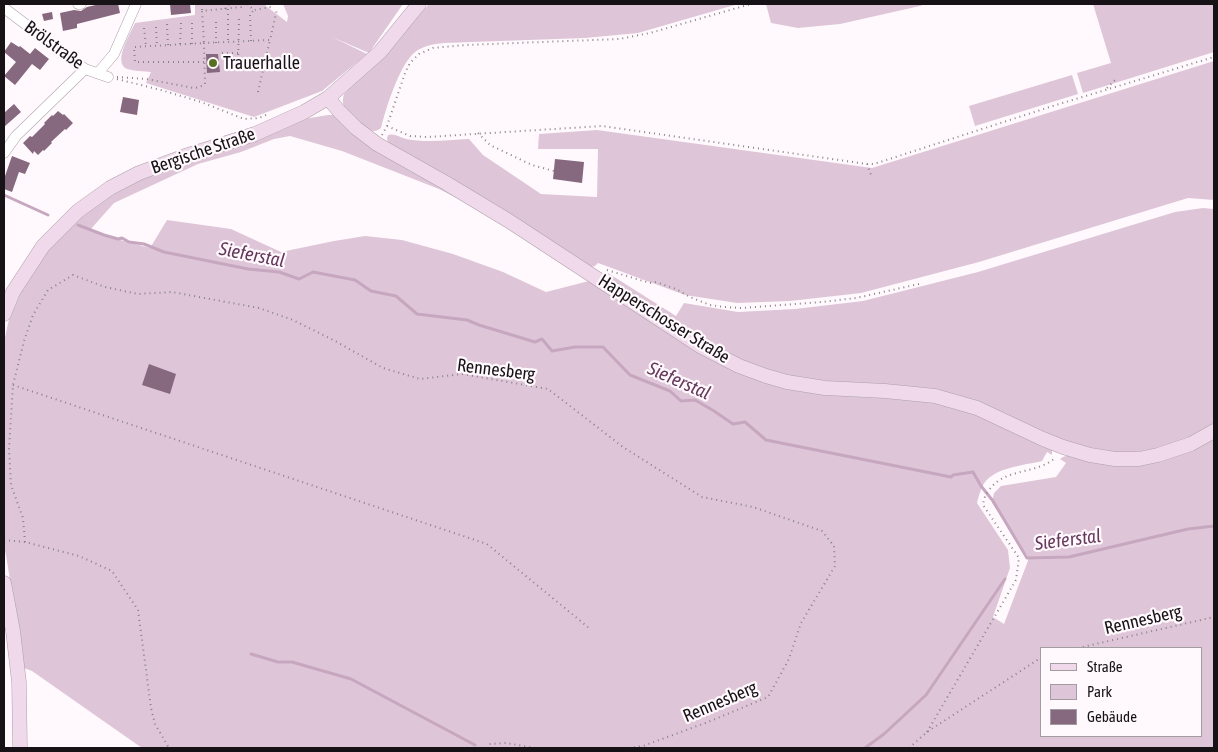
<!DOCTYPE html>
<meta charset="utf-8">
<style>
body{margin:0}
#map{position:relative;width:1218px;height:752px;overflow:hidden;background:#fff9fd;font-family:"Asap Condensed",sans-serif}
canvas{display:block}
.frame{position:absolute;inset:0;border:5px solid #161215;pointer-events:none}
.legend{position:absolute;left:1040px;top:647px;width:162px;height:90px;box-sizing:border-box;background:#fff9fd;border:1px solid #a29da0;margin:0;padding:6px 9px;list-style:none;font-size:15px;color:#161215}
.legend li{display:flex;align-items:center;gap:10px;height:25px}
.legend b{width:25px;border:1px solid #a29da0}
</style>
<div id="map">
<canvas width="1218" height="752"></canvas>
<div class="frame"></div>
<ul class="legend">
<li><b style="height:6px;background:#efd9eb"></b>Straße</li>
<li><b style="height:14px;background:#dec6d8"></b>Park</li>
<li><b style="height:14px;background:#86687f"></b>Gebäude</li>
</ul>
</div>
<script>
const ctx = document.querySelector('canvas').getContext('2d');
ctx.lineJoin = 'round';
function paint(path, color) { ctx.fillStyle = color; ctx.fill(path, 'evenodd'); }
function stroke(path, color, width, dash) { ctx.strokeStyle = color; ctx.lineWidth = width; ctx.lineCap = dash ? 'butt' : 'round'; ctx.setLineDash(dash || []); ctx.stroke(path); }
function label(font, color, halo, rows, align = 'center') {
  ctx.font = font + ' "Asap Condensed",sans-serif'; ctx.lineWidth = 4.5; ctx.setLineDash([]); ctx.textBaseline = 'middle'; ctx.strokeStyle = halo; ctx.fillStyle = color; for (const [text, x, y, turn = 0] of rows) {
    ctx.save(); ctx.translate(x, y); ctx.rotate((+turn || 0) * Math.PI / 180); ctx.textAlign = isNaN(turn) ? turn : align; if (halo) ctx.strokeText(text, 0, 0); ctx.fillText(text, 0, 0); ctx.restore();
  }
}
paint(new Path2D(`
 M195 4H265L266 6 287 22 288 16 283 4H403L369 53 332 37 367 54 322 91 254 117 146 83 151 72C143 71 134 71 127 69 112 62 131 33 135 23L195 15Z
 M429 4H738L638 33 585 38 444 43C433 44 422 46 414 53 399 66 386 108 381 128 379 129 377 131 374 131 368 131 346 112 344 106 342 102 343 98 344 94L392 46Z
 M766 4H925L920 6 840 24 798 28 771 23Z
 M1093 4H1214V52L1083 93 1077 73 1111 63Z
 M1214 61V200L1188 198 979 262 861 293 790 301 737 303 685 295 598 263 595 266 591 267 500 207 388 143 387 138 388 135C394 133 400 137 406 139 426 143 449 140 469 139L483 155 541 194 597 197 598 149H538L539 134 597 130 872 168Z
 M1072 75 1078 94 975 126 969 106Z
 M328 115H334L473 206 439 189 342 151 290 136 274 139 241 152 198 164 114 203 90 230 113 238 150 248 167 220 231 229 281 252 334 241 365 236 402 240 453 254 503 272 546 292 589 281 750 377 914 399 954 406 973 412 1052 449V455L1047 452 1042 461C1022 466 992 467 982 487 980 492 978 498 977 503L1008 550 1010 568 993 617 1004 624 1029 558 992 503 994 493 1001 486 1056 477 1066 463 1060 459 1063 457 1069 455 1103 462 1214 437V748H142L32 671 24 668 6 555 4 546V342L9 319 36 258 76 222 102 201 144 178 181 164 248 143 288 127 304 119ZM1042 648H1202V736H1042Z
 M1203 208 1214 209V426L1193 437 1168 446 1142 451 1130 453 1104 452 1070 444 979 403 802 380 762 370 719 350 602 275 603 273H608L676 316 684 303 738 312 795 309 863 301 978 272 1175 212Z`), '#dec6d8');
stroke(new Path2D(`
 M4 195 48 215
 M78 225 104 235 118 239 122 238 129 242 144 244 164 252 248 269 279 272 299 279 313 272 355 280 371 291 396 296 417 314 467 320 479 325 535 342 542 339 552 351 575 347H603L630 375 670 391 681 401 695 400 714 411 733 424 745 422 766 440 951 477 953 475 973 472 981 486 993 501 1027 558 1069 557 1188 529 1214 526
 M251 654 278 662H292L351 679 475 745
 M865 748 884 734 926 695 1005 579`), '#c7a7bf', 3);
paint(new Path2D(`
 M100 4H118L120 13 77 24V28L63 31 60 13 74 10 81 11 87 7Z
 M170 4H190L191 13 171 15Z
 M52 12 53 19 44 21 42 14Z
 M11 42 19 47 20 46 30 54 35 48 49 59 40 70 32 64 15 85 4 76 16 62 4 52Z
 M206 54H218L220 72 207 73Z
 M123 97 139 100 137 115 120 112Z
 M14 104 21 112 4 127V113Z
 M58 111 63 115 64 114 73 123 66 130 65 129 51 142 52 143 44 151 43 150 38 155 34 151 33 154 23 143 30 136 32 137 45 124 44 123 52 115 53 116Z
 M12 156 30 163 25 174 19 172 12 192 4 189V179Z
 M555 159 584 162 582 183 553 179Z
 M149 364 176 374 170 394 142 385Z`), '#86687f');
const street = new Path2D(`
 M78 4H81
 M4 8 85 69 108 77
 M98 73 114 54 136 4
 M4 153 16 136 85 69`);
const secondary = new Path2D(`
 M328 98 339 111 356 128 377 144 446 183 509 221 700 346 739 366 766 376 787 382 825 388 885 391 935 396 977 408 1043 439 1063 447 1090 455 1115 459H1139L1158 455 1191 444 1214 431
 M4 314 13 292 43 246 78 211 110 188 139 173 185 156 255 134 304 112 328 98 380 52 419 4
 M4 583 13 631 19 682 20 748`);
stroke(street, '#ada0a9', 11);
stroke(secondary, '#ada0a9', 15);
stroke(new Path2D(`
 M202 4V11
 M247 4 254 10 271 7
 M225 9 229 4
 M228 9V41
 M167 24 168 45
 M156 27 157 46
 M144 28 146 46
 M251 41 250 14 254 10
 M216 43V18
 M180 44 181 23
 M192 44V22
 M222 53H239
 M204 62H135L134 47 204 43 202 11 241 7 244 4
 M238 70 239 17
 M117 77 146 79 194 88 200 87 205 84 204 43 270 40 277 9
 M117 79 161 90 201 102 244 119 259 118 266 115
 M1107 88 1117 78
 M258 92 270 40
 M387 126 410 136 427 137 602 126 867 164H874L1056 105 1214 57
 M478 133 490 145 532 165 554 171
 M382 135 387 126 405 73 410 63 419 54 433 48 465 45 619 39 650 33 751 4
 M867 164 871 175
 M607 270 650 283 656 282 676 289 690 297 710 305 724 307 742 308 822 302 856 298 919 284
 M13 385 487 544 589 628
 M4 540 25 542 79 556 112 571 138 610 151 708 155 724 169 748
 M25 542 23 518 11 485 9 449 13 385 24 341 33 315 48 290 73 275 105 287 138 294 172 292 259 308 293 320 335 341 383 368 420 379 462 374 548 389 623 447 702 497 753 507 822 531 834 546 835 566 801 623 789 659 768 697 708 722 643 746 629 748
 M1078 648 1214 617
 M927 732 1016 580 1019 558 983 505C984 498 985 496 989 490 1006 467 1037 475 1056 457
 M487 748 489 744 506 743 535 748
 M909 748 927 732 1042 657`), '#888386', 2, [1, 4]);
stroke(street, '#fff', 10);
stroke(secondary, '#efd9eb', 14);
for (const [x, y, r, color] of [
 [213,63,5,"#576f20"]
]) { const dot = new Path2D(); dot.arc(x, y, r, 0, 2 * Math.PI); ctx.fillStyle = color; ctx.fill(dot); stroke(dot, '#fff9fd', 2); }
label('18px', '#161215', '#fff9fd', [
 ["Brölstraße",54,45,36],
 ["Bergische Straße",203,151,-19],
 ["Happerschosser Straße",664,319,32],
 ["Rennesberg",496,370,7],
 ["Rennesberg",1143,620,-13],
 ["Rennesberg",720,702,-23]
]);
label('18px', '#161215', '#fff9fd', [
 ["Trauerhalle",223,63]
], 'left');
label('italic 19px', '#65395c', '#fff9fd', [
 ["Sieferstal",252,255,11],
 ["Sieferstal",679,381,24],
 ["Sieferstal",1068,540,-7]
]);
</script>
